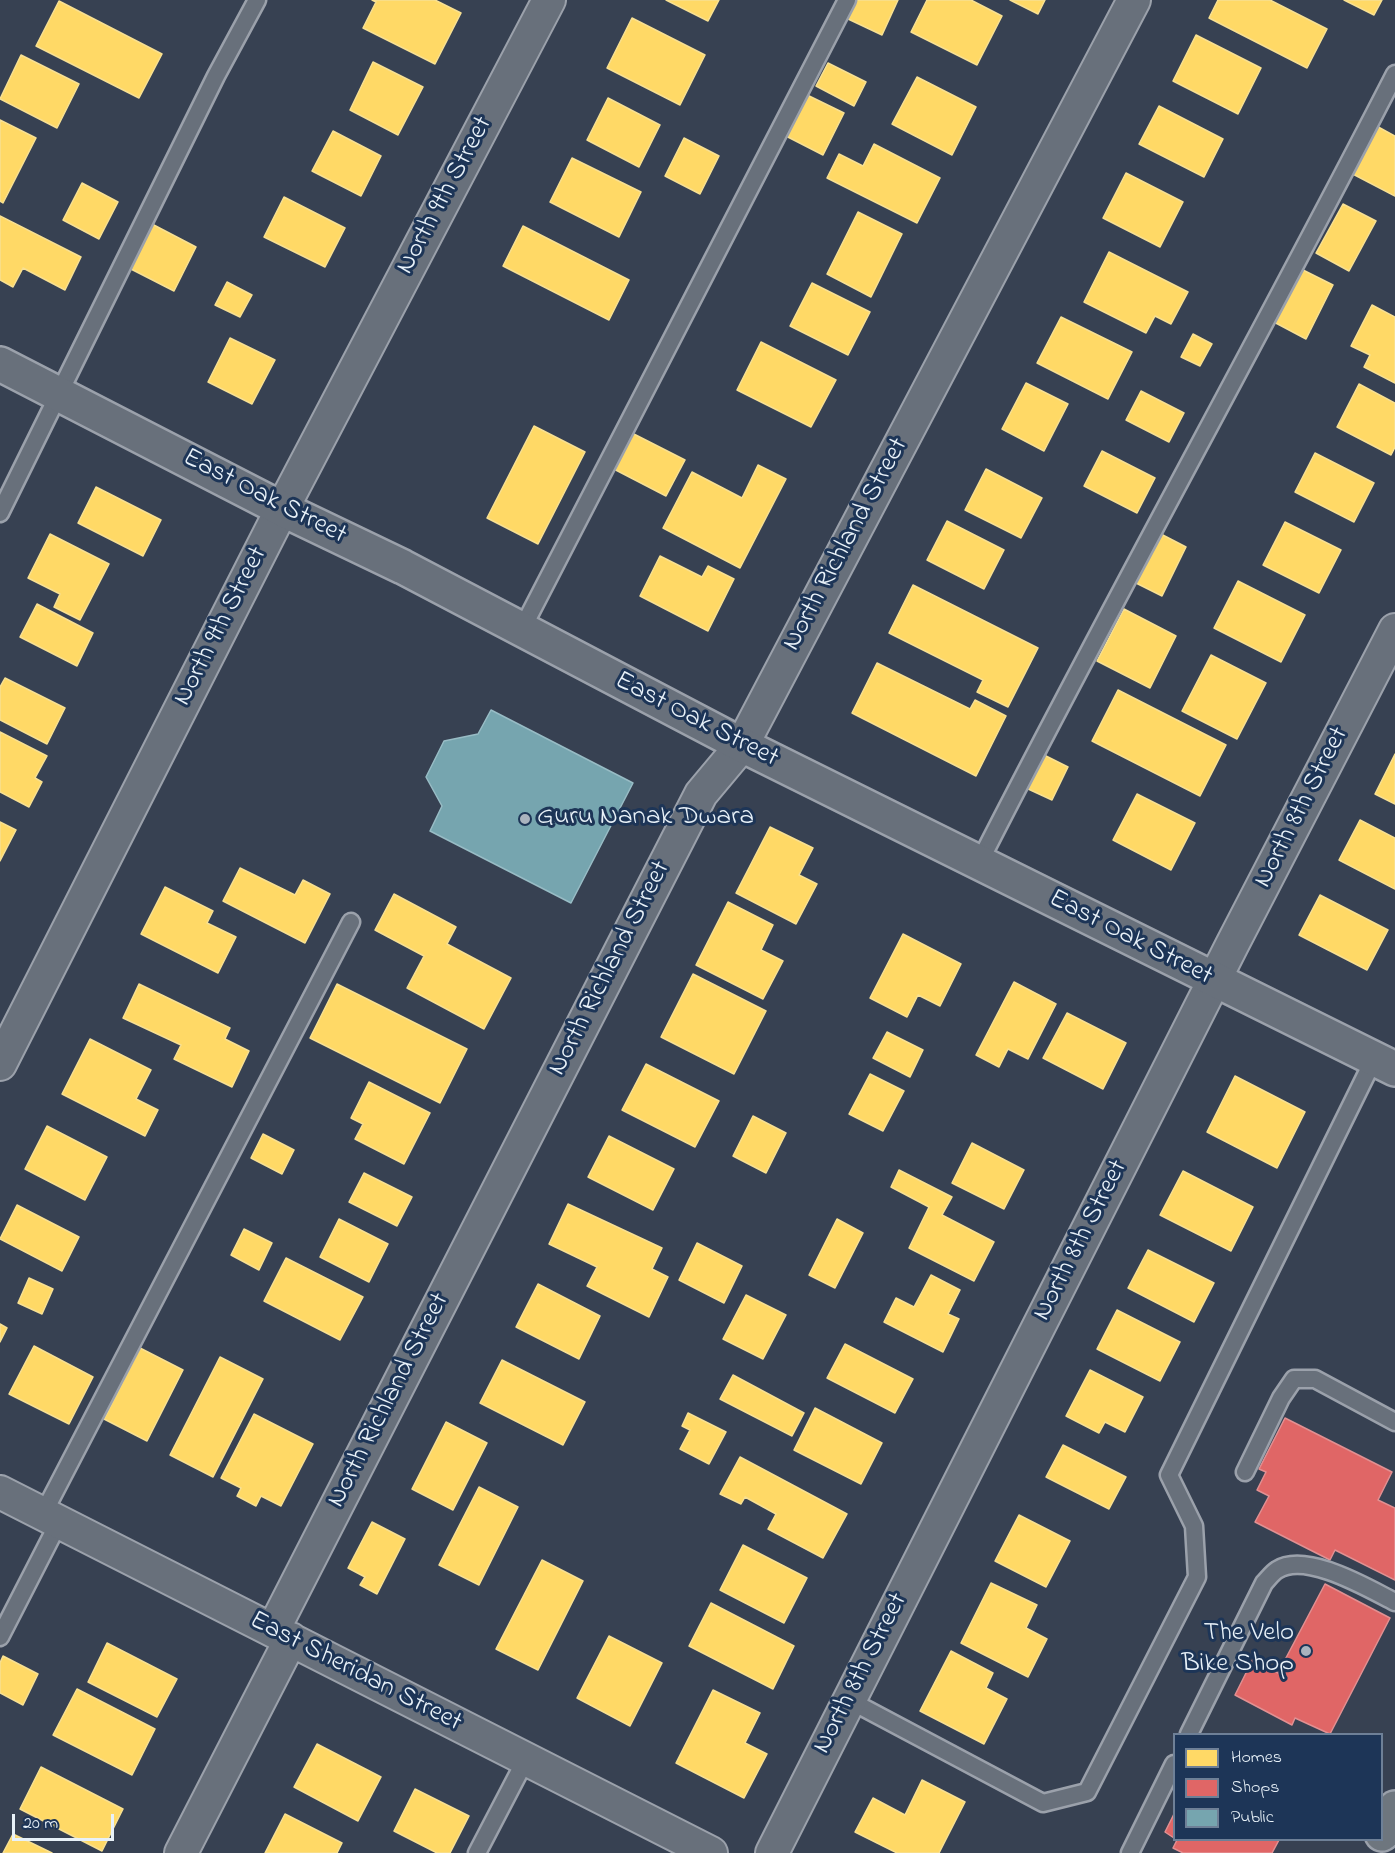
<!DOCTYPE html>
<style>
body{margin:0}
#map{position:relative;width:1395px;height:1853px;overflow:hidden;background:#374152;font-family:"Indie Flower",sans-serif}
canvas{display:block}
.legend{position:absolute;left:1173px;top:1733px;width:210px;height:108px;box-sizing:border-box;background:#1d3557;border:2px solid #6e8097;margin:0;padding:8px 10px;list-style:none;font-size:18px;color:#e8f1f8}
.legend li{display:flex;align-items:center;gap:12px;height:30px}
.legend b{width:30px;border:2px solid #6e8097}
.scale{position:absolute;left:12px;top:1814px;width:102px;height:27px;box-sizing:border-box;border:3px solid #e8f1f8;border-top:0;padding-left:8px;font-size:18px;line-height:21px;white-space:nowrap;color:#e8f1f8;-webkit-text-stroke:4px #1d3557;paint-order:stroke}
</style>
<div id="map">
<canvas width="1395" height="1853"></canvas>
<ul class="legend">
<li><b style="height:16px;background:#ffd966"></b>Homes</li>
<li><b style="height:16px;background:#e06666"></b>Shops</li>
<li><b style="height:16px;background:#76a5af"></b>Public</li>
</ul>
<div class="scale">20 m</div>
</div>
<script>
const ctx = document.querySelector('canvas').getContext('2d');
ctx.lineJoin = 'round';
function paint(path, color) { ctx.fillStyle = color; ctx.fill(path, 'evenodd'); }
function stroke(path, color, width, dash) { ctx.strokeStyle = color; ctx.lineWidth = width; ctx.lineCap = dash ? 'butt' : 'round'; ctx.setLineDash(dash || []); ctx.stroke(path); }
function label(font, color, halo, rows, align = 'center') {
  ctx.font = font + ' "Indie Flower",sans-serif'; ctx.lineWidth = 6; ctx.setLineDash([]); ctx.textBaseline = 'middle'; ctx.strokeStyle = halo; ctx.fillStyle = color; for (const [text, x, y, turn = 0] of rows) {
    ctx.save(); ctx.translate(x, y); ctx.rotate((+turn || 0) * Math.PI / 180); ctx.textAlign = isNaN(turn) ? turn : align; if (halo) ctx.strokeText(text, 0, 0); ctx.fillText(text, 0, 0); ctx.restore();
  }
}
const homes = new Path2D(`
 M372 0H435L461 13 435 64 363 28 376 2Z
 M666 0H719L708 21Z
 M854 0H898L882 35 846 18Z
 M927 0H971L1002 16 977 65 911 32Z
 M1010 0H1045L1038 14Z
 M1218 0H1270L1327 29 1307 68 1209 18Z
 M1344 0H1382L1374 15Z
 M59 1 162 54 139 98 36 46Z
 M632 18 705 55 680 105 607 68Z
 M1196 35 1261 68 1238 114 1173 81Z
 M21 55 79 84 57 128 0 99Z
 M373 62 423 87 398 135 350 110Z
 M828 63 866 82 854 106 816 86Z
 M917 77 976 107 952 155 892 124Z
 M803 93 844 113 823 155 782 134Z
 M608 98 660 125 639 167 587 140Z
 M1159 106 1223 139 1204 177 1139 144Z
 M0 120 36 138 3 203 0 201Z
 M1371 123 1395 136V196L1347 171Z
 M333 131 381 156 361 196 312 171Z
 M684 138 719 156 700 194 665 176Z
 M874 144 940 178 917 223 827 178 839 154 863 166Z
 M572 158 641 192 619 237 550 202Z
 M1126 173 1183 202 1160 247 1103 218Z
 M82 183 118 202 99 239 63 220Z
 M284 197 345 228 325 267 264 237Z
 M1343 204 1376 221 1349 271 1316 253Z
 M858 212 902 234 871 297 827 274Z
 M0 216 81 257 65 290 23 268 13 287 0 280Z
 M150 223 196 247 174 291 127 267Z
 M523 226 629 280 609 320 503 266Z
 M1109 252 1188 292 1171 324 1155 316 1146 333 1084 302Z
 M1299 268 1333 285 1306 339 1272 321Z
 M227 282 252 295 240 317 215 305Z
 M812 283 870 312 848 355 790 326Z
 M1372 305 1395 317V383L1364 367 1370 355 1351 346Z
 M1061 317 1132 352 1108 399 1037 363Z
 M1193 334 1212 344 1200 366 1181 357Z
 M230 338 275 360 252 404 208 382Z
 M761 342 836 380 811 427 737 390Z
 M1026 383 1068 404 1044 451 1002 429Z
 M1359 384 1395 403V447L1391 455 1337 427Z
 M1141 391 1184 413 1169 442 1126 420Z
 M534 426 585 452 538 544 487 518Z
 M626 430 685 460 666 496 608 466Z
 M1102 451 1155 478 1137 513 1084 486Z
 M1315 453 1374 483 1354 522 1295 492Z
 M758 465 786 479 740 568 663 528 692 472 742 498Z
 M986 469 1042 498 1021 538 965 510Z
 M96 487 161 520 143 556 78 523Z
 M947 521 1004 550 984 589 927 560Z
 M1285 522 1341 550 1319 593 1263 565Z
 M1157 532 1186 547 1162 596 1132 581Z
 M50 534 109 564 80 620 54 607 60 594 28 578Z
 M660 556 702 577 708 566 734 579 708 631 640 596Z
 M1238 581 1305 615 1281 662 1214 628Z
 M913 585 1038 648 1008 707 977 692 983 680 889 633Z
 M37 604 93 633 77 666 20 637Z
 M1124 609 1176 636 1150 688 1097 661Z
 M1211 655 1266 683 1237 739 1182 711Z
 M877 663 970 709 975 700 1006 716 976 776 852 713Z
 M5 678 65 708 47 744 0 720V687Z
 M1118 690 1226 745 1200 796 1092 741Z
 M0 732 47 756 35 778 42 782 29 807 0 792Z
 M1042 754 1068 767 1052 800 1026 788Z
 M1395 754V804L1375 794Z
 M1137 794 1195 823 1171 870 1113 840Z
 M1360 820 1395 838V889L1339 860Z
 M0 822 16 830 0 861Z
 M770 827 813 848 799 875 817 884 796 924 736 893Z
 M240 868 295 895 303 880 330 894 305 943 223 901Z
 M165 887 213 911 207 923 236 937 218 973 141 934Z
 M394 894 456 927 447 944 511 978 484 1029 407 988 424 956 375 930Z
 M1320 895 1388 930 1367 970 1299 935Z
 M728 902 773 925 761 950 783 961 763 999 696 965Z
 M903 934 961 964 940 1006 918 995 907 1017 870 998Z
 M693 974 766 1011 734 1074 661 1037Z
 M1014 982 1056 1004 1028 1059 1008 1049 999 1067 976 1055Z
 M139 984 230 1028 225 1039 249 1051 232 1087 174 1059 181 1045 123 1018Z
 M337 984 467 1049 440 1103 310 1038Z
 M1067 1013 1126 1043 1103 1089 1043 1058Z
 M887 1032 923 1050 910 1077 873 1058Z
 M90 1039 151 1070 136 1099 158 1110 145 1136 62 1094Z
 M646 1064 719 1101 695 1147 622 1110Z
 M870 1074 904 1091 883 1131 849 1114Z
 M1235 1076 1305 1112 1277 1168 1207 1132Z
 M369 1082 430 1113 404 1164 355 1139 363 1124 351 1118Z
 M753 1116 786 1133 766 1173 733 1156Z
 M47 1126 107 1157 85 1200 25 1169Z
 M263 1134 294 1150 282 1174 251 1158Z
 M609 1136 674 1169 653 1210 588 1177Z
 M972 1143 1024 1170 1004 1209 952 1183Z
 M899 1170 952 1197 942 1215 994 1242 974 1281 909 1248 929 1207 891 1187Z
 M1183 1171 1253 1207 1231 1251 1160 1215Z
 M364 1173 412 1197 397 1226 349 1202Z
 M568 1204 662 1248 652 1269 668 1277 649 1317 587 1286 597 1267 549 1244Z
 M17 1205 79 1237 62 1271 0 1239Z
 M339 1219 388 1244 369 1282 320 1257Z
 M837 1219 863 1233 835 1288 809 1275Z
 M244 1229 272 1243 259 1270 231 1255Z
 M697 1243 742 1266 724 1303 679 1280Z
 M1148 1250 1214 1283 1194 1322 1128 1288Z
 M286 1258 363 1297 340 1340 264 1301Z
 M931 1275 960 1290 948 1314 959 1319 943 1352 884 1322 896 1298 914 1307Z
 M29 1278 53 1289 42 1314 18 1303Z
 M538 1284 600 1316 579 1359 516 1327Z
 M746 1295 786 1315 763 1359 723 1339Z
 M1117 1310 1180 1342 1160 1381 1097 1349Z
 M0 1324 7 1328 0 1342Z
 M845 1344 913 1379 895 1413 827 1378Z
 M34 1346 93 1377 69 1424 9 1394Z
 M140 1348 183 1370 147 1441 104 1419Z
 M220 1357 263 1379 213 1477 170 1455Z
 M502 1360 585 1402 563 1445 480 1403Z
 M1090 1370 1143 1397 1125 1432 1105 1422 1099 1433 1066 1416Z
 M733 1375 804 1413 792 1436 720 1399Z
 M815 1408 882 1443 861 1484 794 1450Z
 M688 1413 726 1432 709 1464 680 1449 690 1430 682 1426Z
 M254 1414 313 1444 281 1506 261 1496 256 1506 237 1496 241 1488 221 1478Z
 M446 1422 487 1443 453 1510 412 1489Z
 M1063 1445 1126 1477 1109 1509 1046 1477Z
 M740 1457 847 1514 823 1558 768 1529 776 1514 745 1497 741 1504 720 1494Z
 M479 1487 518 1507 479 1585 439 1565Z
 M1019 1515 1070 1541 1046 1587 995 1561Z
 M372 1522 405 1539 377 1594 360 1585 365 1577 348 1568Z
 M743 1545 807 1578 784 1623 720 1590Z
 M542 1560 583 1581 538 1670 496 1649Z
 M991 1583 1037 1605 1026 1628 1047 1639 1028 1677 961 1643Z
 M711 1603 794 1646 773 1689 689 1646Z
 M609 1636 662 1663 630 1726 577 1698Z
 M107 1643 177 1679 157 1717 88 1682Z
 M951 1651 993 1673 986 1688 1007 1699 984 1744 920 1711Z
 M3 1656 38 1674 23 1705 0 1693V1663Z
 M77 1689 155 1729 132 1775 53 1735Z
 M713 1690 760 1713 745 1743 767 1754 744 1798 676 1763Z
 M317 1744 381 1777 358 1821 294 1787Z
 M41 1767 123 1809 102 1851 20 1809Z
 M922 1780 965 1802 939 1853H897L855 1832 873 1798 905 1815Z
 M415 1789 469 1816 450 1853H437L394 1831Z
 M285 1814 342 1843 337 1853H265Z
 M13 1834 52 1853H3Z`);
paint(homes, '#ffd966');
stroke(homes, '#f8e092', 1.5);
const shops = new Path2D(`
 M1285 1418 1392 1472 1378 1500 1395 1508V1580L1335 1550 1330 1560 1255 1522 1269 1496 1257 1490 1266 1472 1259 1469Z
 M1325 1584 1390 1618 1330 1734 1295 1718 1292 1725 1235 1695 1253 1659 1278 1673Z
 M1174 1814V1838L1165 1832Z
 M1177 1840H1279L1272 1853H1183L1173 1848Z`);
paint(shops, '#e06666');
stroke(shops, '#e29092', 1.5);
const public = new Path2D(`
 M491 710 633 783 571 903 430 831 442 806 426 777 444 741 478 734Z`);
paint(public, '#76a5af');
stroke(public, '#98bcc5', 1.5);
const service = new Path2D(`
 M0 513 216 76 257 0
 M521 631 847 0
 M979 863C1114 598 1259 339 1395 74
 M1245 1472 1281 1398 1294 1379H1315L1395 1422
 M43 1514 351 922
 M0 1637 59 1522
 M849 1700 1043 1803 1087 1792 1197 1577 1194 1526 1169 1475 1374 1059
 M1189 1734 1264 1583C1268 1579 1272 1573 1277 1570 1306 1551 1369 1589 1395 1602
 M477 1853 525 1761
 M1130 1853 1174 1764`);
const minor = new Path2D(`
 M0 1064 282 509 549 0
 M0 1492 711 1853
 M273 1630 701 794 742 745 1134 0
 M181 1853 291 1639
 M772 1853 1232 945 1395 630`);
const tertiary = new Path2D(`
 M0 364 282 509 403 567 742 745 1395 1069`);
const primary = new Path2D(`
 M1382 1834 1395 1808`);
stroke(service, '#9ba1ab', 21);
stroke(minor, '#9ba1ab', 36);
stroke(tertiary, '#9ba1ab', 38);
stroke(primary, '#9ba1ab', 38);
stroke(service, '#68707b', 16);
stroke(minor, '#68707b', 32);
stroke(tertiary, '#68707b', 33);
stroke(primary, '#6e767e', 33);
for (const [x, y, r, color] of [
 [525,819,6,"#aab3be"],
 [1306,1651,6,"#aab3be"]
]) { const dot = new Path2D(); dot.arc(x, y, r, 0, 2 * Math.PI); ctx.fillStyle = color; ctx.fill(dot); stroke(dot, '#1d3557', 2); }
label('27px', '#e8f1f8', '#1d3557', [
 ["North 9th Street",446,196,-62],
 ["East Oak Street",264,498,27],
 ["North Richland Street",847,545,-62],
 ["North 9th Street",222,627,-63],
 ["East Oak Street",696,721,27],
 ["North 8th Street",1303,808,-63],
 ["East Oak Street",1130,939,27],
 ["North Richland Street",611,969,-63],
 ["North 8th Street",1082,1241,-63],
 ["North Richland Street",390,1401,-63],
 ["East Sheridan Street",355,1673,27],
 ["North 8th Street",862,1674,-63]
]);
label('27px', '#e8f1f8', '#1d3557', [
 ["Guru Nanak Dwara",537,819],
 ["The Velo",1294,1635,"right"],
 ["Bike Shop",1294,1666,"right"]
], 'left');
</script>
